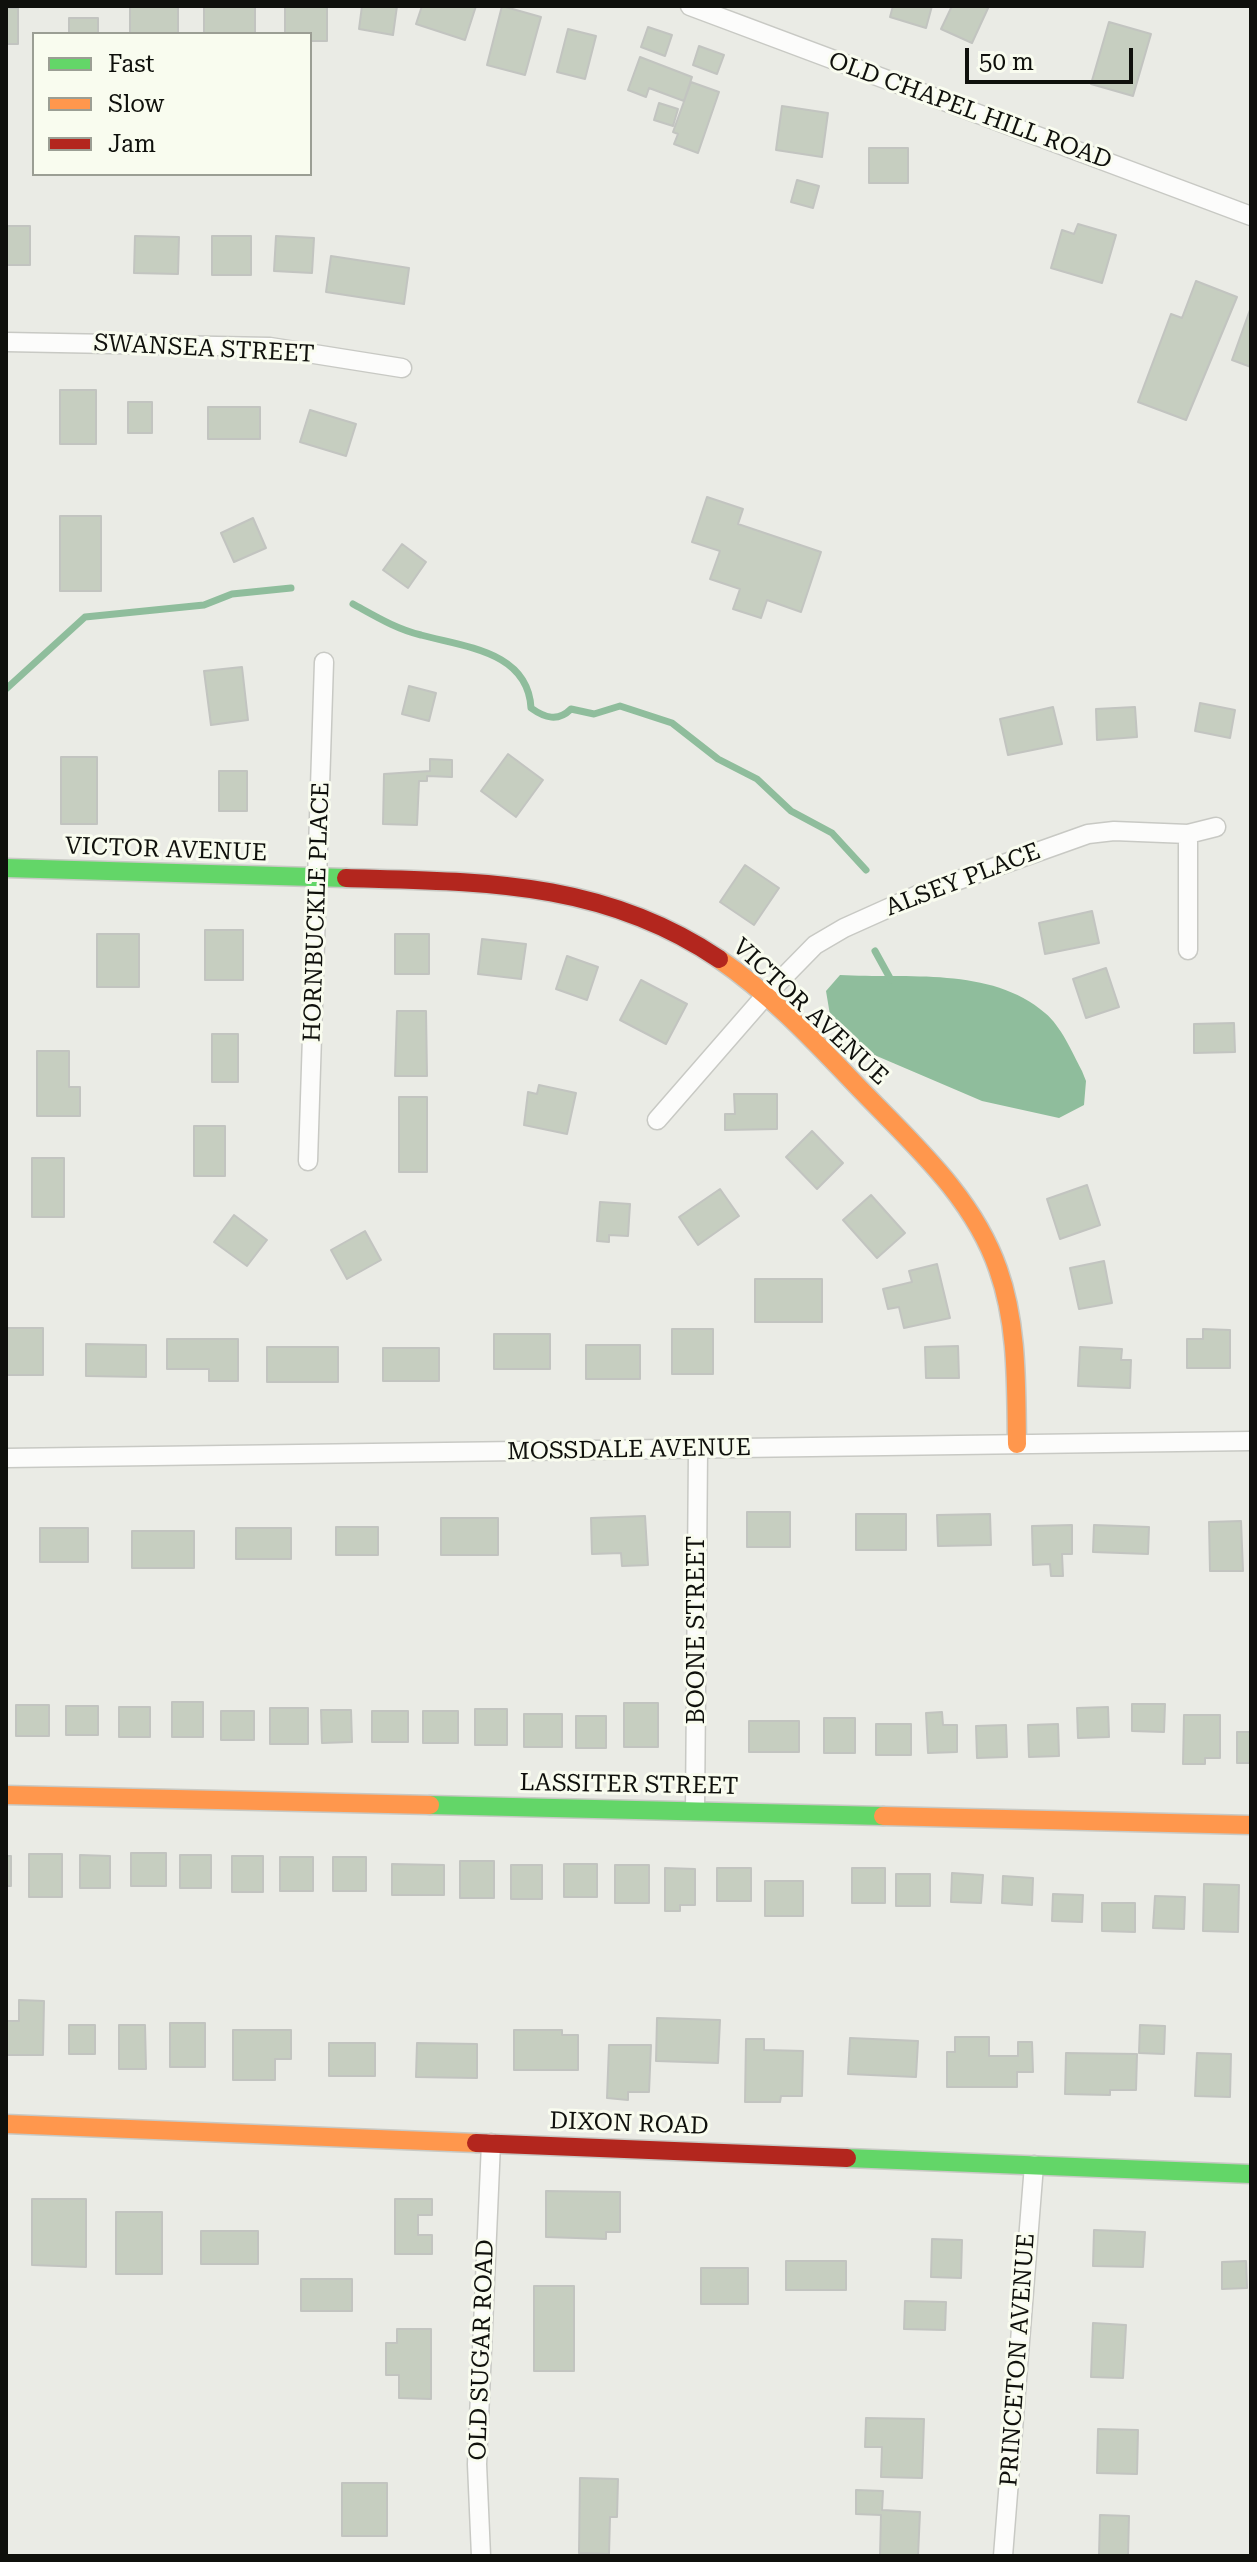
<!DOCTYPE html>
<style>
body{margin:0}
#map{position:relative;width:1257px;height:2562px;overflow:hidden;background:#eaebe5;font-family:"Roboto Serif",serif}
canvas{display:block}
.frame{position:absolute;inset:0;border:8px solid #0f100c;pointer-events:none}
.legend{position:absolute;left:32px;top:32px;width:280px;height:144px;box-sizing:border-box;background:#f9fcef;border:2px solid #9b9e94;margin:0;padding:10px 14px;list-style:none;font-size:24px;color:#0f100c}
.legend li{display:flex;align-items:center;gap:16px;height:40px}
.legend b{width:40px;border:2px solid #9b9e94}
.scale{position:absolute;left:965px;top:48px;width:168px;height:36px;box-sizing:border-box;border:4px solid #0f100c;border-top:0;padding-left:10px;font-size:24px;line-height:28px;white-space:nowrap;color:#0f100c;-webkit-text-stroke:6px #f9fcef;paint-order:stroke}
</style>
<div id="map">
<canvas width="1257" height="2562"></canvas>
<div class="frame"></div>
<ul class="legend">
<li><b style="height:10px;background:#63d668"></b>Fast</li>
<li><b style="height:10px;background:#ff974d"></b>Slow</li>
<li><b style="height:10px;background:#b3261e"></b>Jam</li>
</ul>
<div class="scale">50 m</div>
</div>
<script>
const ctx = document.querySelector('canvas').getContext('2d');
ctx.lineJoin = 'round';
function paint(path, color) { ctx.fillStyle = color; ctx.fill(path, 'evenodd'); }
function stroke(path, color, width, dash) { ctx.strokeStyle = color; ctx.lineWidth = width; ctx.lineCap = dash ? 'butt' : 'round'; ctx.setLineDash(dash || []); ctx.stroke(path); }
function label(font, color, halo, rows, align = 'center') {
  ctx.font = font + ' "Roboto Serif",serif'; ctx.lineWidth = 6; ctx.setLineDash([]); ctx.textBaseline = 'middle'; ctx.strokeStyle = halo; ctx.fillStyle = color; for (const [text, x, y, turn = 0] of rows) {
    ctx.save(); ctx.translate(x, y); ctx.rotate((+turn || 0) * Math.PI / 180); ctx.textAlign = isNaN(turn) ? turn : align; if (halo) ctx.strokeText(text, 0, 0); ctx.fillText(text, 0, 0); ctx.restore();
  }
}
paint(new Path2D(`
 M840 975C906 979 991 966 1045 1013 1061 1026 1072 1052 1082 1071L1086 1081 1084 1105 1059 1118 982 1101 872 1054 831 1021 826 991Z`), '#8fbd9c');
stroke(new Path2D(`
 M353 604C375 616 396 629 421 635 464 647 528 651 531 708 545 718 558 722 571 709L594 714 620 706 672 723 718 759 757 779 791 811 832 833 866 870
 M6 689 85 617 204 605 232 594 291 588
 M875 951 891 980`), '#8fbd9c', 7);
const building = new Path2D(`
 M130 6H178V34H130Z
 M204 6H255V34H204Z
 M362 6H397L393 35 359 29Z
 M422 6H476L465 40 416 24Z
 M502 6 541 17 525 75 487 65Z
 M893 6H932L926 28 890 17Z
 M952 6H989L972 43 941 29Z
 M285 7H327V41H310V34H285Z
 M6 8H18V44H6Z
 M69 18H98V34H69Z
 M1109 22 1151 34 1133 96 1091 84Z
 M648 27 672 35 665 56 641 47Z
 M568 29 596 36 585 79 557 72Z
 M699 46 724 55 717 74 693 65Z
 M640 57 692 77 684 101 649 88 646 97 628 90Z
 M691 82 719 92 698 153 674 144 678 134 673 132Z
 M659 103 678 109 673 126 654 120Z
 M782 106 828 113 822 157 776 150Z
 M869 148H908V183H869Z
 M797 180 819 186 813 208 791 202Z
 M1078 224 1116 235 1102 283 1051 268 1062 230 1074 234Z
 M6 226H30V265H6Z
 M135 236 179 237 178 274 134 273Z
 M212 236H251V275H212Z
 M276 236 314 238 312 273 274 271Z
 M331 256 409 268 404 304 326 292Z
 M1196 281 1237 297 1186 420 1138 402 1171 314 1182 318Z
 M1251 307V367L1232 360Z
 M60 390H96V444H60Z
 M128 402H152V433H128Z
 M208 407H260V439H208Z
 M310 410 356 424 346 456 300 442Z
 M707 497 743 509 738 524 821 552 801 612 767 600 761 618 733 609 740 589 710 579 720 551 692 542Z
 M60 516H101V591H60Z
 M253 518 266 548 234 562 221 533Z
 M402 544 426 562 408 588 383 570Z
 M242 667 248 720 211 725 204 671Z
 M409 686 436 693 429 721 402 714Z
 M1200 703 1235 710 1230 738 1195 731Z
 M1053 707 1062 744 1008 755 1000 719Z
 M1135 707 1137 737 1097 740 1096 709Z
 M508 754 543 780 516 817 481 791Z
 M61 757H97V824H61Z
 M430 759 452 760V777L427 776V781H419L417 825 383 824 384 774 430 771Z
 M219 771H247V811H219Z
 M745 865 779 888 754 925 720 902Z
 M1092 911 1099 943 1045 954 1039 923Z
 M205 930H243V980H205Z
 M97 934H139V987H97Z
 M395 934H429V974H395Z
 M482 939 526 944 521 979 478 974Z
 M567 956 598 967 587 1000 556 989Z
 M1106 968 1119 1007 1086 1018 1073 979Z
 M641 980 687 1004 666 1044 620 1020Z
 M397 1011H426L427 1076H395Z
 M1234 1023 1235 1052 1194 1053V1024Z
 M212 1034H238V1082H212Z
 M37 1051H69V1087H80V1116H37Z
 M539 1085 576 1093 567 1134 524 1125 528 1092 537 1094Z
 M734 1094H777V1129L725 1130V1114H735Z
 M399 1097H427V1172H399Z
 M194 1126H225V1176H194Z
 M812 1131 843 1163 817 1189 786 1157Z
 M32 1158H64V1217H32Z
 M1087 1185 1100 1225 1060 1239 1047 1199Z
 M720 1189 739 1216 698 1245 679 1217Z
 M871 1195 905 1233 877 1258 843 1220Z
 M600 1202 630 1204 628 1236 609 1235V1242L597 1241Z
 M234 1215 267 1240 247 1266 214 1242Z
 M365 1231 381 1260 347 1279 331 1250Z
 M1104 1261 1112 1303 1079 1309 1070 1268Z
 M937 1264 950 1318 904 1328 899 1307 888 1309 883 1289 912 1282 909 1271Z
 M755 1279H822V1322H755Z
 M6 1328H43V1375H6Z
 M672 1329H713V1374H672Z
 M1203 1329 1230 1330V1368H1187V1339H1203Z
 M494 1334H550V1369H494Z
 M167 1339H238V1381H209V1369H167Z
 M86 1344 146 1345V1377L86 1376Z
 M586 1345H640V1379H586Z
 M958 1346 959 1378H926L925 1347Z
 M267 1347H338V1382H267Z
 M1080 1347 1122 1349 1121 1360H1131L1130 1388 1078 1386Z
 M383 1348H439V1381H383Z
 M747 1512H790V1547H747Z
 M856 1514H906V1550H856Z
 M990 1514 991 1545 938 1546 937 1515Z
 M645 1516 648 1565 622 1566 621 1553 592 1554 591 1518Z
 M441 1518H498V1555H441Z
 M1241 1521 1243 1571H1210L1209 1522Z
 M1072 1525V1554H1062L1063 1576H1051L1050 1564 1033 1565 1032 1526Z
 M1094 1525 1149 1527 1148 1554 1093 1552Z
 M336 1527H378V1555H336Z
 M40 1528H88V1562H40Z
 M236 1528H291V1559H236Z
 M132 1531H194V1568H132Z
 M172 1702H203V1737H172Z
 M624 1703H658V1747H624Z
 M1132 1704H1165L1164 1732 1132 1731Z
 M16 1705H49V1736H16Z
 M66 1706H98V1735H66Z
 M119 1707H150V1737H119Z
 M1108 1707 1109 1737 1078 1738 1077 1708Z
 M270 1708H308V1744H270Z
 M475 1709H507V1745H475Z
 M321 1710H351L352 1742 322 1743Z
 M221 1711H254V1740H221Z
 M372 1711H408V1742H372Z
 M423 1711H458V1743H423Z
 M942 1712 943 1725H957V1752L928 1753 926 1713Z
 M524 1714H562V1747H524Z
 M1184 1715H1220V1758H1205V1764H1183Z
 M576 1716H606V1748H576Z
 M824 1718H855V1753H824Z
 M749 1721H799V1752H749Z
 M876 1724H911V1755H876Z
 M1058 1724 1059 1756 1029 1757 1028 1725Z
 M1006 1725 1007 1757 977 1758 976 1726Z
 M1237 1732H1251V1763H1237Z
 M131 1853H166V1886H131Z
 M29 1854H62V1897H29Z
 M80 1855 110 1856V1888H80Z
 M180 1855H211V1888H180Z
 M6 1856H11V1886H6Z
 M232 1856H263V1892H232Z
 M280 1857H313V1891H280Z
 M333 1857H366V1891H333Z
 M460 1861H494V1898H460Z
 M392 1864 444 1865V1895H392Z
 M564 1864H597V1897H564Z
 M511 1865H542V1899H511Z
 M615 1865H649V1903H615Z
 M665 1868 695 1869V1905H680V1911H665Z
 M717 1868H751V1901H717Z
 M852 1868H885V1903H852Z
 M952 1873 983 1875 981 1903 951 1902Z
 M896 1874H930V1906H896Z
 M1003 1876 1033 1878 1032 1905 1002 1903Z
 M765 1881H803V1916H765Z
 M1204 1884 1239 1885 1238 1932 1203 1931Z
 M1053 1894 1083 1895 1082 1922 1052 1921Z
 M1155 1896 1185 1897 1184 1929 1153 1928Z
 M1102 1903H1135V1932L1102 1931Z
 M19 2000 44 2001 43 2055H6V2021H19Z
 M657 2018 720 2020 718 2063 656 2061Z
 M170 2023H205V2067H170Z
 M69 2025H95V2054H69Z
 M119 2025H145L146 2069H119Z
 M1140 2025 1165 2026 1164 2054 1139 2053Z
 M233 2030H291V2059H275V2080H233Z
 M514 2030H562V2035H578V2070H514Z
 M955 2037H989V2056H1018V2042H1032L1033 2072H1017V2087H947V2052H955Z
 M850 2038 918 2041 916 2077 848 2074Z
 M746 2039H764V2050L803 2051 802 2096H781L780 2102H745Z
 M329 2043H375V2076H329Z
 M417 2043 477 2044V2078L416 2077Z
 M609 2045H651L649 2092H628V2100L607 2098Z
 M1066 2053 1137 2054 1136 2090H1110V2095L1065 2094Z
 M1197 2053 1231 2054 1230 2097 1195 2096Z
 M546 2191 620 2192V2232H606V2239L546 2237Z
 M32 2199H86V2267L32 2265Z
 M395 2199H432V2215H418V2235H432V2254H395Z
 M116 2212H162V2274H116Z
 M1094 2230 1145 2232 1143 2267 1093 2266Z
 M201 2231H258V2264H201Z
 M932 2239 962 2240 961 2278 931 2277Z
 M786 2261H846V2290H786Z
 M1246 2261 1247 2288 1222 2289V2262Z
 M701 2268H748V2304H701Z
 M301 2279H352V2311H301Z
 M534 2286H574V2371H534Z
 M905 2301 946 2302 945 2330 904 2329Z
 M1093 2323 1126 2325 1123 2378 1091 2377Z
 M397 2329H431V2399L399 2398V2375H386V2343H397Z
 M866 2418 924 2419 922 2478 881 2477 882 2447H865Z
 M1098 2429 1138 2430 1137 2474 1097 2473Z
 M580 2478 618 2479 617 2517H610L609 2554 579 2553Z
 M342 2483H387V2536H342Z
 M856 2490 883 2491 882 2510 920 2512 918 2556H880L881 2515 856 2514Z
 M1100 2515 1129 2516 1128 2556H1099Z`);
paint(building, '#c6cec0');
stroke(building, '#c2c4c0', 2);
const street = new Path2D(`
 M690 6 1251 216
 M6 342 270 347 402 368
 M1188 834 1216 827
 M657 1120 765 996 815 945 844 928 922 893 1088 834 1114 831 1188 834V950
 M308 1161 324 662
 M6 1458 1251 1441
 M695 1811 698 1450
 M481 2556 477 2464 491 2143
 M1003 2556 1034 2165`);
const fast = new Path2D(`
 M6 868 346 878
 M430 1805 883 1816
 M847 2158 1251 2174`);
const slow = new Path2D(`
 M719 959C773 996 817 1044 862 1091 914 1145 973 1197 998 1269 1018 1325 1016 1386 1017 1444
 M6 1795 430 1805
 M883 1816 1251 1825
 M6 2124 476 2143`);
const jam = new Path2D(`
 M346 878C481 882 602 880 719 959
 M476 2143 847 2158`);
stroke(street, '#c8c9c4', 21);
stroke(fast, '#c8c9c4', 21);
stroke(slow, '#c8c9c4', 21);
stroke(jam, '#c8c9c4', 21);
stroke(street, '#fcfcfb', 18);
stroke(fast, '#63d668', 18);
stroke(slow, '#ff974d', 18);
stroke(jam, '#b3261e', 18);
label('24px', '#0f100c', '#f9fcef', [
 ["OLD CHAPEL HILL ROAD",970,111,20],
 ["SWANSEA STREET",204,349,3],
 ["VICTOR AVENUE",166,850,2],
 ["ALSEY PLACE",963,880,-21],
 ["HORNBUCKLE PLACE",317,912,-88],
 ["VICTOR AVENUE",810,1012,43],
 ["MOSSDALE AVENUE",629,1450,-1],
 ["BOONE STREET",697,1630,-90],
 ["LASSITER STREET",629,1785,1],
 ["DIXON ROAD",629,2124,2],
 ["OLD SUGAR ROAD",482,2350,-88],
 ["PRINCETON AVENUE",1018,2360,-86]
]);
</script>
